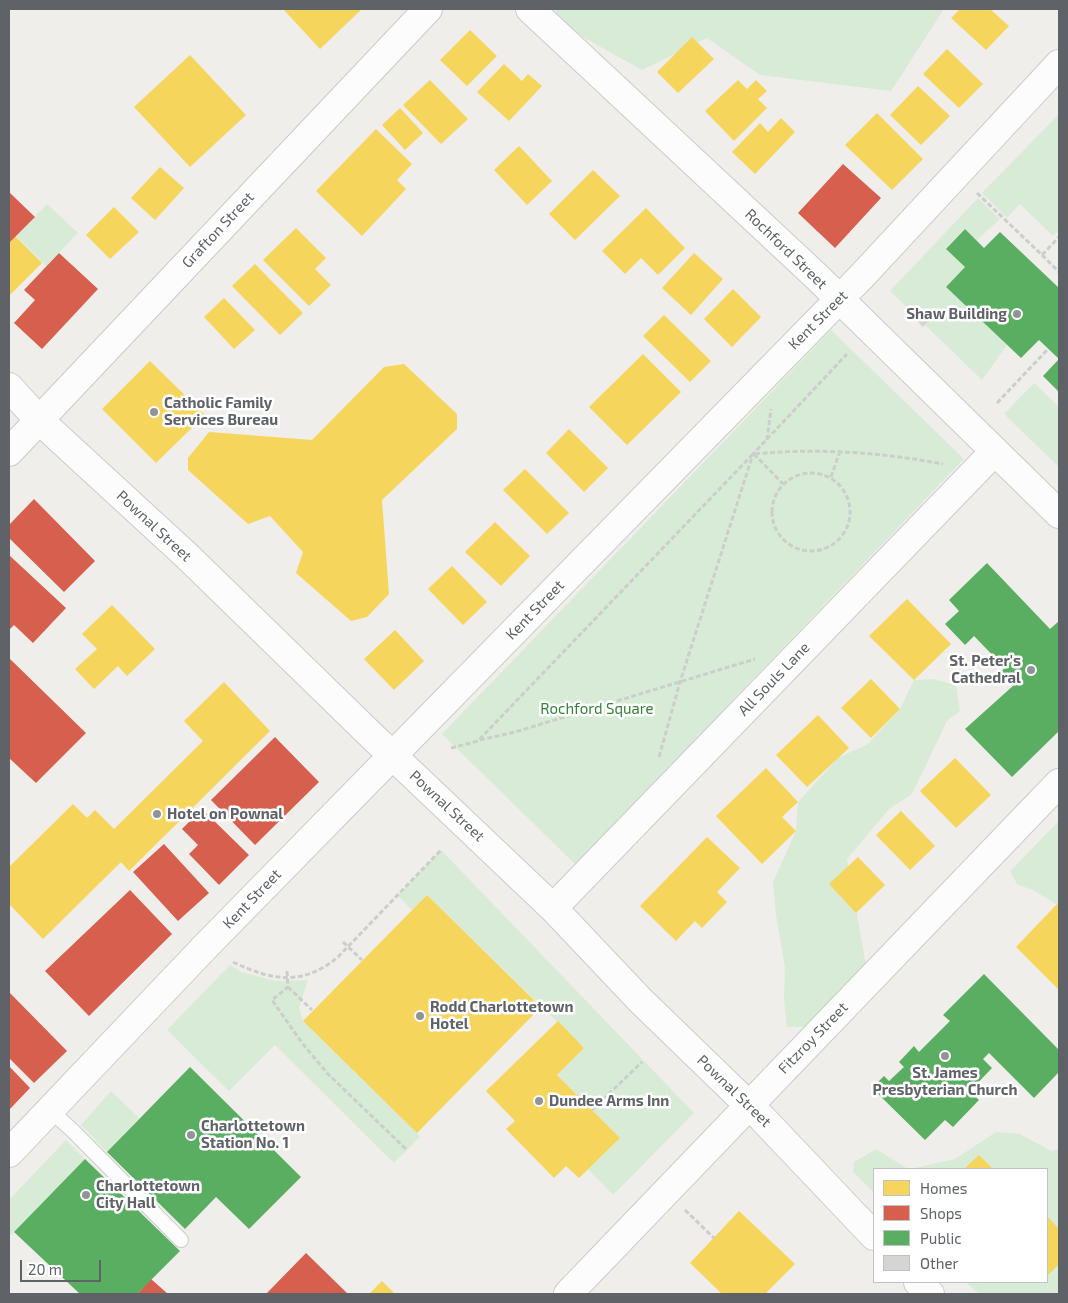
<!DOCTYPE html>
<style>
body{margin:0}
#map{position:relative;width:1068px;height:1303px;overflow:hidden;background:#efeeea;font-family:"Exo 2",sans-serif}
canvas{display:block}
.frame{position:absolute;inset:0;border:10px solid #5f6368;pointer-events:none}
.legend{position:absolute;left:873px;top:1168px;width:175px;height:115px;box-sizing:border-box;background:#fff;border:1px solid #bfc1c3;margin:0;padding:6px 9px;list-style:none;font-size:15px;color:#5f6368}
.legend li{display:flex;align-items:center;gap:10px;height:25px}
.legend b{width:25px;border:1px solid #bfc1c3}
.scale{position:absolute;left:20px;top:1260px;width:81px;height:22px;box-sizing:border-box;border:2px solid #5f6368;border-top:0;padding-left:6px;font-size:15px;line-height:18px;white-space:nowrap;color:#5f6368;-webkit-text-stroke:4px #fff;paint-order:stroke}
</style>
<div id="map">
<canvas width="1068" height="1303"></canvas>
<div class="frame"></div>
<ul class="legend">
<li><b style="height:14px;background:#f6d55c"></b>Homes</li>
<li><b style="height:14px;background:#d6604d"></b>Shops</li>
<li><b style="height:14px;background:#5aae61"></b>Public</li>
<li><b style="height:14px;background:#d6d5d3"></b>Other</li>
</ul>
<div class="scale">20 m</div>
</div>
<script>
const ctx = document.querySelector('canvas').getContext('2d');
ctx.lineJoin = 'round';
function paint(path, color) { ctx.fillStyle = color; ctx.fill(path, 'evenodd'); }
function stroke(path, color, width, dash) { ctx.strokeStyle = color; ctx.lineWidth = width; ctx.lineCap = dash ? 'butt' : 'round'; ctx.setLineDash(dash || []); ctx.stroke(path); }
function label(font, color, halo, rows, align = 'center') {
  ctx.font = font + ' "Exo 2",sans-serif'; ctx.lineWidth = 5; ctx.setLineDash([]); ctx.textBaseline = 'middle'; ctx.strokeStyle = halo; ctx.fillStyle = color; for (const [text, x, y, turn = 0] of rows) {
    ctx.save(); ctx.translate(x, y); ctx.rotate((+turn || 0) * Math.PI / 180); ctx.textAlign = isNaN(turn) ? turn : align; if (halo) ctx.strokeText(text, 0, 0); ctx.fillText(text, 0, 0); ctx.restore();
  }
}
paint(new Path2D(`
 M555 9H944L891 91 760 75 707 38 642 70 563 26Z
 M1059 114V230L1053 236 1020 204 1007 218 982 193Z
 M978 198 1000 219 977 240 964 229 946 249 965 267 946 287 1007 345 982 380 890 291Z
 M47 204 78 233 46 266 16 236Z
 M831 330 964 459 749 683 578 867 442 734Z
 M1034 383 1059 407V467L1004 414Z
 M933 679 956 685 960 711 947 721 912 794 889 809 847 859 866 965 806 1027H787L784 999 785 968 776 915 773 882 796 831 798 802 838 758 868 744 900 709 914 680Z
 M1059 821V906L1035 891 1017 884 1010 871Z
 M441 850 694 1113 613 1195 588 1169 620 1138 557 1075 584 1048 427 895 412 910 398 896Z
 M230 965 241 972 276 981 308 980 299 1008 303 1021 417 1133 420 1137 394 1163 275 1045 229 1091 167 1030Z
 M111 1091 139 1118 107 1152 81 1125Z
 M996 1132 1020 1134 1051 1151 1059 1149V1294H979L966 1282H1047V1169H911L955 1159Z
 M66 1140 85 1159 9 1237V1200Z
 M876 1149 908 1169H874V1193L853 1172 854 1162Z`), '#d8ebd6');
paint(new Path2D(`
 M283 9H362L320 49Z
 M960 9H990L1009 26 986 50 951 18Z
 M470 30 497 56 467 86 440 60Z
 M692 37 714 59 678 93 657 72Z
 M947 49 983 84 959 108 923 74Z
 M190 55 246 115 190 167 134 107Z
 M504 64 522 81 528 74 542 86 509 121 477 92Z
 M430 80 468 119 441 144 403 105Z
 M738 80 747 89 756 80 767 91 758 99 767 108 734 141 705 111Z
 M918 86 950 116 921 145 890 115Z
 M400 108 423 133 405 150 382 125Z
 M877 113 923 159 892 190 845 145Z
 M781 118 795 132 755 174 732 152 760 123 768 132Z
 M376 129 412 164 397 180 406 189 362 236 316 191Z
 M519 146 552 181 527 205 494 170Z
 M160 167 184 188 155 220 131 198Z
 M593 170 620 196 575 240 549 214Z
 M114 207 139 232 110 259 86 235Z
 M646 208 685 248 658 275 641 258 625 274 602 251Z
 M296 228 326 258 315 269 331 285 309 306 263 260Z
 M15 236 42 263 9 296V243Z
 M694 253 723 279 691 315 662 288Z
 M255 264 303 313 280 335 232 286Z
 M733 289 761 317 732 347 704 319Z
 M224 298 255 330 234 349 204 317Z
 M664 315 711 361 690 382 643 336Z
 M643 354 681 392 627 445 589 407Z
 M150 361 205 415 156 463 102 409Z
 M404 364 457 414V429L382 500 389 594 367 617 351 621 296 573 303 552 270 516 248 524 188 470V458L209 432 312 440 384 367Z
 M569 429 608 468 584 492 546 453Z
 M525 469 569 513 547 534 503 490Z
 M495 522 530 556 501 586 465 552Z
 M452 566 487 602 463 625 428 589Z
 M907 599 951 644 914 680 869 636Z
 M112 605 155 649 127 676 118 666 94 689 75 669 97 649 82 634Z
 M395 630 424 661 394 690 364 659Z
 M871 679 900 709 871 738 841 708Z
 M224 682 270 731 129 871 121 862 43 939 9 904V867L73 804 87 818 95 810 114 829 203 741 184 721Z
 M818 715 849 748 807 787 776 755Z
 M955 758 991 795 956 828 920 791Z
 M766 768 798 802 782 817 796 831 762 864 716 816Z
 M901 811 935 846 910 870 876 835Z
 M707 837 740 868 717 892 727 902 702 928 695 921 676 941 640 906Z
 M858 857 885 885 856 913 829 884Z
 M427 895 541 1007 417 1133 303 1021Z
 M1057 904 1059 906V990L1016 947Z
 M558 1021 584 1048 557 1075 620 1138 579 1178 566 1166 554 1178 506 1129 515 1121 486 1091Z
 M979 1155 993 1169H964Z
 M739 1211 795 1264 765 1294H722L690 1263Z
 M1047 1216 1059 1229V1264L1047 1276Z
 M382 1281 395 1294H369Z`), '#f6d55c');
paint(new Path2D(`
 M843 164 881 198 835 248 798 213Z
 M9 192 35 217 9 243Z
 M59 253 98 289 42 349 14 323 35 300 24 290Z
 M34 499 95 561 64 592 9 538V525Z
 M9 555 66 608 33 643 14 625 9 630Z
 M9 658 86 733 36 783 9 758Z
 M275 737 319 782 255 845 211 800Z
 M202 809 249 855 219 885 189 854 198 845 182 829Z
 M164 844 209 893 178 921 133 872Z
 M130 890 172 934 89 1016 45 971Z
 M9 992 67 1051 34 1083 9 1058Z
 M9 1066 30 1088 9 1110Z
 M306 1253 348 1294H266Z
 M151 1279 168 1294H137Z`), '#d6604d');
paint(new Path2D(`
 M965 229 984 248 1000 232 1059 288V392L1043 376 1059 359 1039 340 1021 358 946 287 965 267 946 249Z
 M987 563 1050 629 1059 621V731L1012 777 965 729 1014 685 1000 672 1005 668 974 636 965 645 945 624 959 611 949 600Z
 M984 974 1059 1050V1072L1034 1098 989 1053 983 1059 992 1068 970 1091 979 1100 953 1127 945 1120 925 1140 872 1088 884 1076 889 1081 904 1067 899 1062 914 1046 919 1052 950 1021 943 1015Z
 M190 1067 301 1177 249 1229 216 1197 185 1229 107 1152Z
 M85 1159 180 1251 137 1294H80L14 1232Z`), '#5aae61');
paint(new Path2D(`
 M920 312 929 320 923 327 914 318Z`), '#d6d5d3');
const lane = new Path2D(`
 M50 1110 74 1132 181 1240`);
const street = new Path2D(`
 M530 9 816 276 1059 514
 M9 387 38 419 187 556 374 738 553 908 641 1001 762 1118 874 1236
 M393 755 861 277 1059 64
 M553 908 995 451
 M918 1282 930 1294
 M568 1294 1059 783`);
const secondary = new Path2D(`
 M9 452 428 9
 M9 1153 203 949 393 755`);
stroke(lane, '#cbcccc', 16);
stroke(street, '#cbcccc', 30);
stroke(secondary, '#cacacb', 30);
stroke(new Path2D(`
 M977 193 1042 255 1059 237
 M1042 255 1059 272
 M997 403 1048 349
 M767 440 771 409
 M754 454 783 484
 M772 512a39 39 0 1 1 78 0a39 39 0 1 1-78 0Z
 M831 477 840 451
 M480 740 515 732 755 659
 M451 748 478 741 753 454C817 448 880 452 943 464
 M659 757 680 682 753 454 847 354
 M343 942 362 960
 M233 962C272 981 303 986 338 957L441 850
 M287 971 288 987 272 1000 302 1043 328 1074 407 1150
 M288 987 312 1010
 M592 1110 642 1062
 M685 1210 714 1238`), '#cacfcc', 3, [5, 2.5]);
stroke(lane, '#fdfcfc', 14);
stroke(street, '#fdfcfc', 28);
stroke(secondary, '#fdfcfc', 28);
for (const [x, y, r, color] of [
 [1017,314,5,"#919496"],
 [154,412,5,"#919496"],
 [1031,670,5,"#919496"],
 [157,814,5,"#919496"],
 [420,1016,5,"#919496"],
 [945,1056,5,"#919496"],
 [539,1101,5,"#919496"],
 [191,1135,5,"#919496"],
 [86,1195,5,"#919496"]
]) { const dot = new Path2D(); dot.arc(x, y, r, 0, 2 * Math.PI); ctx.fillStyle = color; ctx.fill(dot); stroke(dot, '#fff', 2); }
label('15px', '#5f6368', '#fff', [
 ["Grafton Street",218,230,-47],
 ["Rochford Street",786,249,44],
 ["Kent Street",818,320,-45],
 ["Pownal Street",154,526,43],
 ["Kent Street",535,610,-46],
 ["All Souls Lane",774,679,-46],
 ["Pownal Street",447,806,43],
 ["Kent Street",252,899,-46],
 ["Fitzroy Street",813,1038,-46],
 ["Pownal Street",734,1091,44]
]);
label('bold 15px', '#5f6368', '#fff', [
 ["Shaw Building",1007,314,"right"],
 ["Catholic Family",164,403],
 ["Services Bureau",164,420],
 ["St. Peter's",1021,661,"right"],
 ["Cathedral",1021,678,"right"],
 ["Hotel on Pownal",167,814],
 ["Rodd Charlottetown",430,1007],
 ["Hotel",430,1024],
 ["St. James",945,1073,"center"],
 ["Presbyterian Church",945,1090,"center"],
 ["Dundee Arms Inn",549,1101],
 ["Charlottetown",201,1126],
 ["Station No. 1",201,1143],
 ["Charlottetown",96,1186],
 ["City Hall",96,1203]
], 'left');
label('15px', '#348238', '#fff', [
 ["Rochford Square",597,709]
]);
</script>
